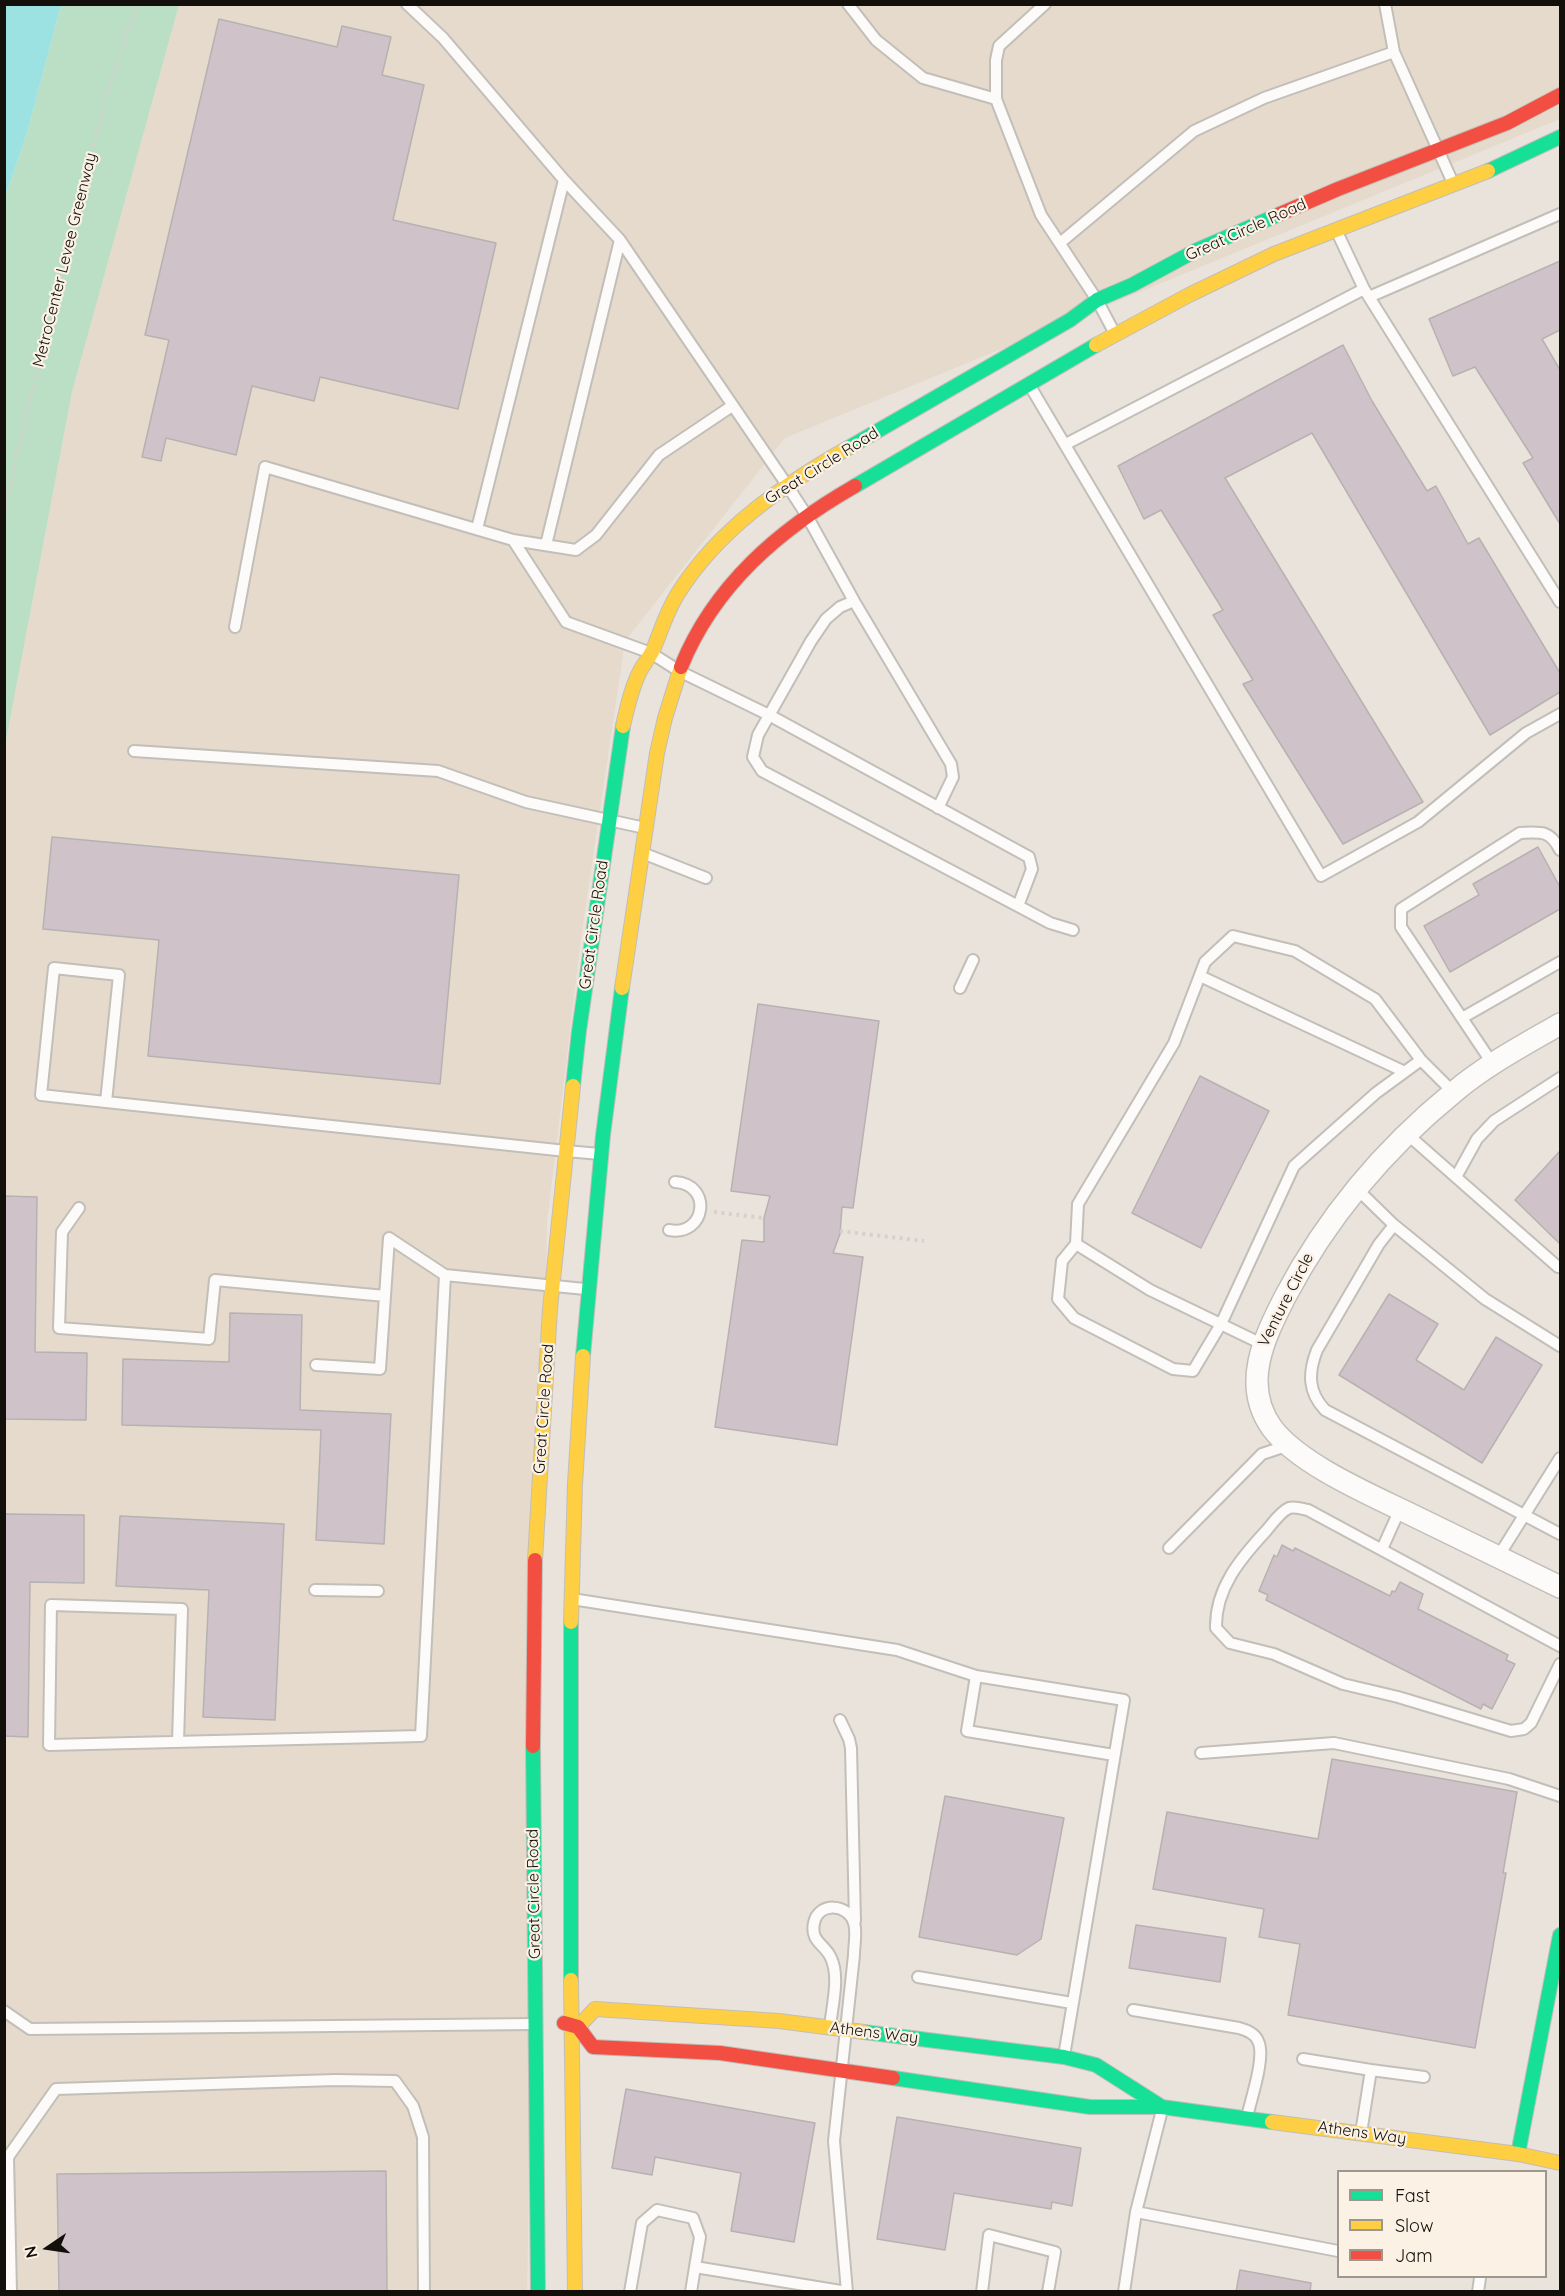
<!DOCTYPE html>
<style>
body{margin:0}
#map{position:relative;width:1565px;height:2296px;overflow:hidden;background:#e9e3dc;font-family:Quicksand,sans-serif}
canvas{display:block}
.frame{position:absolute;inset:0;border:6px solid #13100b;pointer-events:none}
.legend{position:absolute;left:1337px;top:2170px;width:210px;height:108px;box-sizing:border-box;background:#fbf1e5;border:2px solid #9e978e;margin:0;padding:8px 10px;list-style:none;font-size:18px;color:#13100b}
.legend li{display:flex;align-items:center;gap:12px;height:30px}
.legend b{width:30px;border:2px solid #9e978e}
.north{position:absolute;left:18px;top:2218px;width:60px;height:60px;-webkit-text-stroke:4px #fbf1e5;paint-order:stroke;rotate:257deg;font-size:16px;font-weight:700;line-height:24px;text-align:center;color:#13100b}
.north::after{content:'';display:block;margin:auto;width:21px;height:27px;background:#13100b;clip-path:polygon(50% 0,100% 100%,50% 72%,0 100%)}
</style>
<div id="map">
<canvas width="1565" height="2296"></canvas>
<div class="frame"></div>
<ul class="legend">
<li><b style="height:8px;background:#16e098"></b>Fast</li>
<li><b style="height:8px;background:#ffcf43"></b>Slow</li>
<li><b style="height:8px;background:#f24e42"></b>Jam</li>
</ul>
<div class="north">N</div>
</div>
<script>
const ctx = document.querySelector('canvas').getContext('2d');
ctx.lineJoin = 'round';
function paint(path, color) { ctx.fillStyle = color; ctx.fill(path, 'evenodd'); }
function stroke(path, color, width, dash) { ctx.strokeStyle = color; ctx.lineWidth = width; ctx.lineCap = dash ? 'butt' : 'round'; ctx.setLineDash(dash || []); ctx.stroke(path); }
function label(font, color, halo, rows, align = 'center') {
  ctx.font = font + ' Quicksand,sans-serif'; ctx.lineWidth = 4.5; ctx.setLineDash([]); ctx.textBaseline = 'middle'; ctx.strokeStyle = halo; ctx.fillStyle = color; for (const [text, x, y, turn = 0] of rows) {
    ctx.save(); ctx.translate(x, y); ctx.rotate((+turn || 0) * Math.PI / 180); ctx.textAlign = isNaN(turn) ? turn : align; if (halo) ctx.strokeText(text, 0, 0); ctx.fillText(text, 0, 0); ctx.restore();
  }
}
paint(new Path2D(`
 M179 5H1560V119L785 438 625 641 581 938 547 1223 527 2291 5 2292V746L72 392Z`), '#e5dacc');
paint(new Path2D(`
 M61 5H179L72 392 5 746V198L27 133Z`), '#bbdfc5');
paint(new Path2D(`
 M5 4 61 5 27 133 5 198Z`), '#9de2e2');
const building = new Path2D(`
 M219 19 337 47 342 26 391 37 382 75 424 85 393 220 496 243 458 409 320 377 314 401 252 386 236 455 166 438 161 461 142 457 169 340 145 335Z
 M1560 261V330L1542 339 1560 370V524L1523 463 1533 458 1475 367 1453 376 1429 319Z
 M1343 345 1372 401 1427 491 1436 486 1468 544 1479 538 1560 673V692L1490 735 1312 433 1225 478 1423 802 1343 844 1243 684 1253 680 1213 615 1223 610 1161 510 1144 519 1118 466Z
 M52 837 459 875 440 1084 148 1056 159 940 43 929Z
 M1538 847 1560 887V909L1450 972 1424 926 1479 895 1473 884Z
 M758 1004 879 1021 853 1208 842 1207 840 1234 833 1253 863 1257 837 1445 715 1427 742 1240 764 1242V1218L770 1196 731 1191Z
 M1200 1076 1269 1111 1201 1248 1132 1213Z
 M1560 1151V1244L1515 1200Z
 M4 1196 37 1197 35 1352 87 1353 86 1420 4 1419Z
 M1389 1294 1438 1324 1416 1360 1464 1390 1496 1337 1542 1365 1482 1463 1339 1375Z
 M230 1313 302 1315 300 1410 391 1414 384 1544 316 1540 321 1430 122 1425 123 1359 229 1362Z
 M4 1514 84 1515V1583L30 1582 28 1737 4 1736Z
 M120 1516 284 1524 275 1720 203 1717 209 1590 116 1586Z
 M1282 1545 1293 1551 1295 1548 1390 1596 1392 1591 1395 1592 1400 1582 1423 1594 1418 1609 1508 1655 1506 1660 1515 1664 1492 1709 1483 1704 1481 1709 1266 1600 1268 1595 1259 1591 1274 1555 1277 1557Z
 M1332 1759 1517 1792 1503 1873H1506L1475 2048 1288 2015 1300 1944 1259 1937 1264 1909 1153 1889 1167 1812 1318 1839Z
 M945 1796 1064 1818 1041 1939 1017 1955 919 1937Z
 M1136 1925 1226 1938 1220 1982 1129 1968Z
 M626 2089 815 2123 794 2242 731 2231 741 2173 655 2157 652 2175 612 2168Z
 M897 2117 1081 2148 1072 2206 1052 2202 1051 2209 954 2193 945 2250 877 2239Z
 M386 2171 387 2292H59L57 2174Z
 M1240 2270 1311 2283 1310 2292H1236Z`);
paint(building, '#cfc3c9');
stroke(building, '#b6b2b1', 1.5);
const lane = new Path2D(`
 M407 4 443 38 564 180 620 240 787 485 807 516 854 601
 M848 4 876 40 923 78 996 99 1041 215 1097 300 1114 332
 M1394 52 1453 183
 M996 99V60L999 46 1045 4
 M1060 243 1194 131 1264 98 1394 52 1385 4
 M1364 289 1560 602
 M1369 297 1560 214
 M1030 386 1321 876 1418 822 1526 733 1560 714
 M1066 444 1364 289 1337 232
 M477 529 564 180
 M513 540 566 622 651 653 679 671 769 715 1029 857 1032 869 1018 906 762 771 753 757 758 735 811 641 826 619 840 607 854 601 951 764 953 777 938 808
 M546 545 620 240
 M235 627 265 467 513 540 576 550 596 535 659 455 732 406
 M134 751 438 771 526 802 645 828
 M645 854 706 878
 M1018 906 1050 923 1073 930
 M1200 976 1405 1072
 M960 988 973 960
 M1462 1018 1560 962
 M1492 1063 1401 927V909L1520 833C1541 832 1550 830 1560 850
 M106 1102 119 975 54 968 41 1095 106 1102 566 1151 600 1154
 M1407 1134 1558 1267
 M1456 1177 1477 1139 1494 1121 1560 1078
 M1356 1188 1394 1225 1485 1299 1560 1346
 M79 1208 62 1232 59 1328 209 1339 215 1280 385 1296 380 1369 316 1365
 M1394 1225 1379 1244 1317 1350C1308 1373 1308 1392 1325 1410L1560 1534
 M669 1230C706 1237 713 1184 675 1182
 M1076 1244 1062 1261 1058 1299 1074 1318 1173 1369 1193 1371 1221 1324 1294 1166 1376 1093 1421 1060
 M385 1296 389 1238 445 1275
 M1262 1344 1150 1290 1076 1244 1078 1204 1174 1043 1205 962 1233 936 1295 951 1375 999 1421 1060 1453 1092
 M1169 1548 1262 1454 1289 1445
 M1382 1549 1400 1509
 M1498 1557 1560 1458
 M315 1590 378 1591
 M572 1599 897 1650 976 1676 1124 1700 1064 2056
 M1560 1646 1308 1510C1302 1509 1295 1506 1289 1508 1280 1512 1272 1524 1266 1531 1240 1559 1215 1589 1216 1628L1230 1643 1274 1654 1343 1684 1398 1697 1511 1731 1524 1729 1531 1723 1560 1664
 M976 1676 967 1731 1114 1755
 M840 1720 849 1739 851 1748 855 1921
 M178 1742 182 1609 51 1605 49 1745 421 1736 445 1275 585 1289
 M1201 1753 1334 1743 1509 1779 1560 1796
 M918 1977 1072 2003
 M1133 2010 1239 2028C1246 2030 1255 2033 1258 2041 1266 2056 1251 2099 1247 2117
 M4 2011 30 2029 535 2024
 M830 2027C832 2006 840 1977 831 1958 825 1944 810 1942 814 1923 818 1902 848 1903 854 1923 857 1932 854 1945 854 1955L834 2141 847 2292
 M1303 2059 1371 2070
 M1162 2110 1136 2212 1338 2251
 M1361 2133 1371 2070 1424 2077
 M11 2292 8 2157 56 2089 335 2080 395 2081 413 2106 423 2137 424 2292
 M630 2292 642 2223 657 2210 693 2218 700 2237 695 2267
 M691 2292 695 2267 847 2292
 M982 2292 989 2235 1055 2252 1048 2292
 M1124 2292 1136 2212
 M1478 2292 1480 2278`);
const street = new Path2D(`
 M1560 1024C1524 1045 1486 1065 1454 1092 1384 1149 1327 1217 1285 1297 1264 1338 1241 1385 1272 1428 1299 1464 1369 1494 1410 1514 1460 1538 1510 1563 1560 1587`);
const fast = new Path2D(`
 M1488 171 1560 137
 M848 448 1070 320 1097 300 1132 285 1197 250 1280 214
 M855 486 1096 345
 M573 1086 579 1031 623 726
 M583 1356 603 1135 622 988
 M533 1746 538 2292
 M571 1980V1622
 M864 2032 1064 2057 1096 2065 1162 2107
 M893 2078 1090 2107H1162L1272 2122
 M1518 2154 1560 1935`);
const slow = new Path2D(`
 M1096 345 1189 295 1274 254 1488 171
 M623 726C627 708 631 690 639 673 643 665 649 658 653 650 661 631 666 613 677 595 717 530 783 485 848 448
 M622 988 657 753 665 718 681 667
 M535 1560 550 1309 573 1086
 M571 1622 575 1484 583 1356
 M571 1980 575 2292
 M579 2026 595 2009 779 2021 864 2032
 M1272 2122 1518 2154 1560 2163`);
const jam = new Path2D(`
 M1280 214 1338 189 1507 123 1560 95
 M681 667C714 585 780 529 855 486
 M533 1746 535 1560
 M564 2023 578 2027 593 2047 720 2053 893 2078`);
stroke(lane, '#c2beb8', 14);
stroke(street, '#c2beb8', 24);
stroke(fast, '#c2beb8', 16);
stroke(slow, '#c2beb8', 16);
stroke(jam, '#c2beb8', 16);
stroke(new Path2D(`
 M4 518 16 457 106 96 137 4
 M714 1212 764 1218
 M840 1231 924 1241`), '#d3d1ce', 4, [3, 4.5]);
stroke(lane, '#fcfbfa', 10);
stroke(street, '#fcfbfa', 21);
stroke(fast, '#16e098', 14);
stroke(slow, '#ffcf43', 14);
stroke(jam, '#f24e42', 14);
label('16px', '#13100b', '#fbf1e5', [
 ["Great Circle Road",1246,230,-24],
 ["MetroCenter Levee Greenway",65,260,-76],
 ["Great Circle Road",822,466,-32],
 ["Great Circle Road",594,925,-82],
 ["Venture Circle",1286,1300,-63],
 ["Great Circle Road",544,1409,-86],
 ["Great Circle Road",534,1894,-91],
 ["Athens Way",874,2033,7],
 ["Athens Way",1362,2133,8]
]);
</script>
